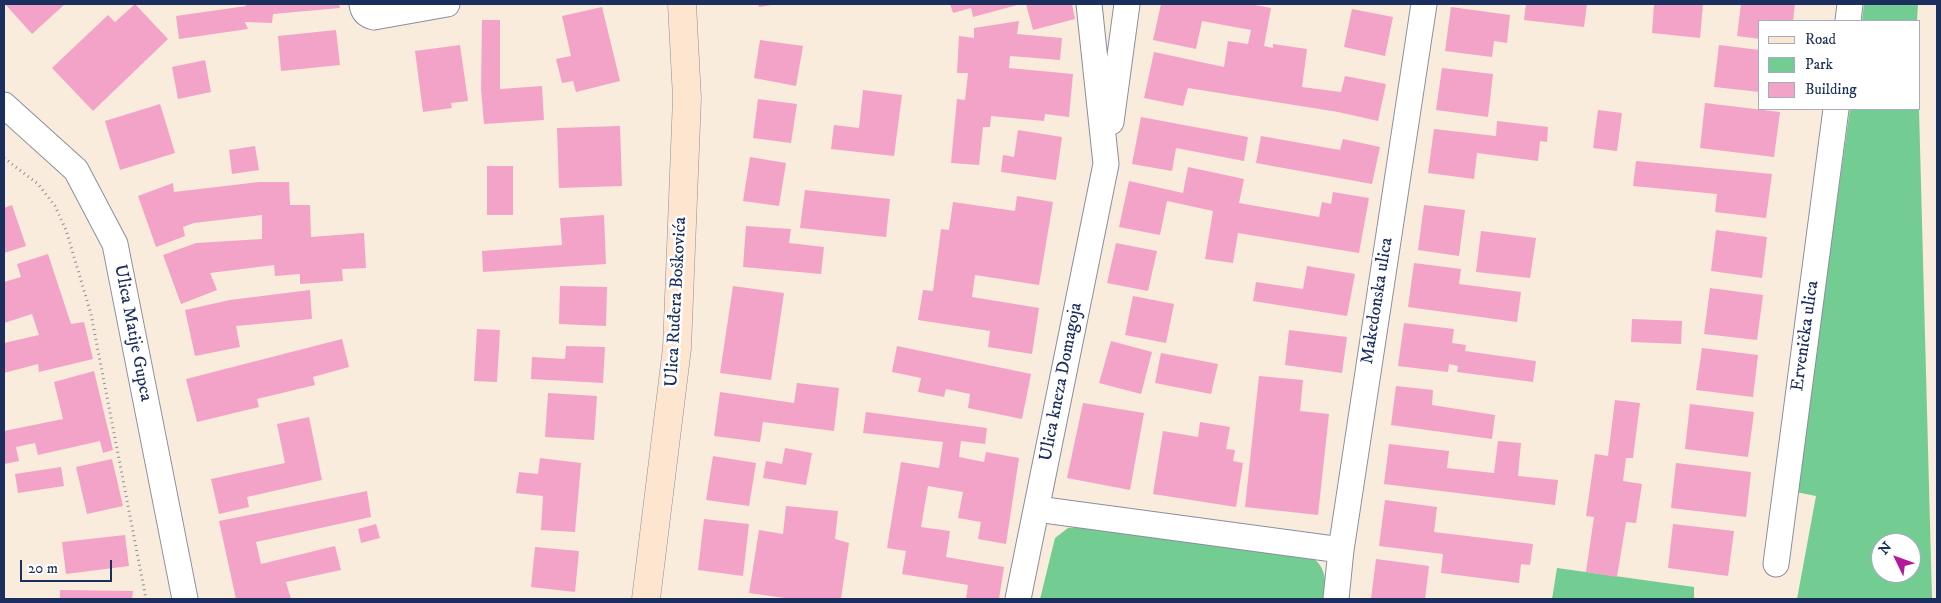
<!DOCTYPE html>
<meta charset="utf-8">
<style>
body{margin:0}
#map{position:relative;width:1941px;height:603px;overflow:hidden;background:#f9ecdd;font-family:"IM FELL DW Pica",serif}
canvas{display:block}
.frame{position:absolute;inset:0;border:5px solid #1b2f5e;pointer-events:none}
.legend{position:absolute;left:1758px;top:20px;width:162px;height:90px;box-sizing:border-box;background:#fff;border:1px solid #a4acbf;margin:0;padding:6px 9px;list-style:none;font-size:15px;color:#1b2f5e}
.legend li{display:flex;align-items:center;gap:10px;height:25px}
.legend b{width:25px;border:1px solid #a4acbf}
.north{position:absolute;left:1871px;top:533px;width:50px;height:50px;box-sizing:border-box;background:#fff;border:1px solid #a4acbf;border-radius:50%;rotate:312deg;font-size:14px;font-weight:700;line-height:20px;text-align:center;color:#1b2f5e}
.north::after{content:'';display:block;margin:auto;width:18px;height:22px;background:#b5179e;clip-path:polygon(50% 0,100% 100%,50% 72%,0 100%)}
.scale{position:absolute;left:20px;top:560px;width:92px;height:22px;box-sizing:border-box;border:2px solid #1b2f5e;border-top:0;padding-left:6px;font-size:15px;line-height:18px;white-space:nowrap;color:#1b2f5e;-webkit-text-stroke:4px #fff;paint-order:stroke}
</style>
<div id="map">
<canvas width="1941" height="603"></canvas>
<div class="frame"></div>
<ul class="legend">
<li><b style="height:6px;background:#fde5d0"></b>Road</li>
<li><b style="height:14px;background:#73cc92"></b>Park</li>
<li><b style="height:14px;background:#f3a3c7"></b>Building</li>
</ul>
<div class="north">N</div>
<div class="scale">20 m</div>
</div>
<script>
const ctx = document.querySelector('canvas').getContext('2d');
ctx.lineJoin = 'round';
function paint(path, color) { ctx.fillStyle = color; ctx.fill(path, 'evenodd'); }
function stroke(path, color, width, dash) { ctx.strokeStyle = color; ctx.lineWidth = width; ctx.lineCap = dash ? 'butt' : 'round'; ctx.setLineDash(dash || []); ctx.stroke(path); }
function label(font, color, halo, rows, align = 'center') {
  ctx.font = font + ' "IM FELL DW Pica",serif'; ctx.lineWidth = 5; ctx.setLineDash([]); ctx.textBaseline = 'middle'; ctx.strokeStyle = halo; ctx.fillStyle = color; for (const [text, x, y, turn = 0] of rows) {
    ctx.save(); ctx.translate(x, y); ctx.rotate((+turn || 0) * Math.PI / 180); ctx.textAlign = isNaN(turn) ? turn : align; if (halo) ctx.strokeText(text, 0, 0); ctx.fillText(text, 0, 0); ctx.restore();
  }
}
paint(new Path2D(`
 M1864 4H1918L1917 21H1862Z
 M1850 109H1919L1932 599H1797L1816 496 1796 492ZM1881 543H1911V573H1881Z
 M1080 527 1307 554C1326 565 1327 579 1324 599H1040L1055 538 1068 528Z
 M1557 568 1694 587V599H1552Z`), '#73cc92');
paint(new Path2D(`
 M5 4H65L32 34Z
 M135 4 168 39 93 111 52 68 108 15 115 22Z
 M246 4H339L340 8 273 14 272 23 245 22 248 29 179 39 176 16 246 6Z
 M758 4H771V5L759 7Z
 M950 4H1021L973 17 971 8 953 13Z
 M1026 4H1072L1075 19 1033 30Z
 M1161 4H1250L1271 8 1264 46 1273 48V44L1307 49 1302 87 1341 92 1345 76 1386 84 1378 121 1338 112 1188 88 1183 106 1144 98 1154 52 1224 67 1228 41 1248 44 1251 30 1202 21 1196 49 1153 40Z
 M1526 4H1587L1584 27 1524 20Z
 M1654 4H1703L1700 38 1652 33Z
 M1741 4H1795L1793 21H1760V39L1737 36Z
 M602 7 620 81 576 92 573 81 562 83 556 59 571 56 562 16Z
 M1451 7 1510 15 1507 43 1494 41 1492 57 1445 51Z
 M1352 9 1393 17 1385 56 1344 47Z
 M482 20H500V89L542 86 544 120 484 124 481 89Z
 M1019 21 1017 34 1062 38 1060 60 1010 56 1009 68 1073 74 1069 117 1045 114 1044 121 991 116 990 127H983L979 165 951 163 957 99 965 100 968 73H957L959 36 974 38V28Z
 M336 30 340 65 281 71 278 36Z
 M760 40 803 46 796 86 754 78Z
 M460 45 468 101 451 103 452 108 423 112 415 51Z
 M1719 45 1760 50V92L1714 87Z
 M205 60 211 92 178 99 172 67Z
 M1442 68 1493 74 1488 117 1436 110Z
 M863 90 902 95 894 156 831 149 834 125 859 128Z
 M758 99 797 104 791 143 753 138Z
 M1705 103 1780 112 1774 157 1700 148Z
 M160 104 175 153 120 170 105 121Z
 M1598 110 1622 113 1617 151 1593 148Z
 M1141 117 1248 137 1244 161 1176 148 1172 171 1132 164Z
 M1497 121 1548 127 1547 142 1540 141 1538 161 1477 153 1474 179 1428 173 1434 129 1496 136Z
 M620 126 622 186 559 188 557 128Z
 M1018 130 1062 137 1056 180 1001 172 1003 155 1014 157Z
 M1261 136 1340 150 1343 139 1380 147 1372 184 1256 163Z
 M255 146 259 170 232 174 229 150Z
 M750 157 786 163 779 206 743 201Z
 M1636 161 1772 174 1766 218 1715 212 1717 194 1633 186Z
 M487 166H513V215H487Z
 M1188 167 1244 179 1239 203 1319 217 1322 202 1331 204 1333 192 1369 198 1359 253 1238 233 1233 263 1205 259 1213 211 1167 201 1160 235 1119 227 1129 181 1183 193Z
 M259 182H289L290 205H310L311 237 364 233 366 268 342 269 343 281 300 284V274L275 276 274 265 210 273 217 290 181 304 163 255 196 243 262 239V215L194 223 183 227 185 236 156 247 138 196 173 183 174 192Z
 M805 190 890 199 886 237 800 228Z
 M1017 196 1053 202 1039 285 975 275 972 297 1039 308 1032 354 988 347 990 331 918 320 923 290 933 291 941 229 949 230 953 202 1015 211Z
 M12 205 26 246 4 253V208Z
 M1424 205 1465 210 1459 256 1418 250Z
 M604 215 606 264 483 272 482 251 562 245 560 218Z
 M746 226 791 229 789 243 824 247 821 274 743 267Z
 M1716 230 1767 237 1762 278 1711 271Z
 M1481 231 1536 238 1530 278 1476 272Z
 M1116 243 1157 251 1148 291 1107 283Z
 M48 254 71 324 84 322 93 359 39 372 38 364 4 373V343L39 335 32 314 4 323V282L21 277 17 264Z
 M1414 263 1461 269 1459 284 1521 292 1517 322 1408 307Z
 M1307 266 1355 274 1347 316 1253 301 1256 282 1303 289Z
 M560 286 607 287 606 326 559 324Z
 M733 286 784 293 771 380 720 373Z
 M1710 288 1763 295 1757 340 1704 334Z
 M310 290 312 319 236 326 240 347 195 356 185 310 230 300Z
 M1133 296 1174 304 1166 343 1125 335Z
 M1632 319 1682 321 1681 344 1631 342Z
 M1404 323 1454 329 1452 343 1466 345 1465 351 1536 361 1533 382 1457 372 1458 366 1449 364 1448 372 1398 366Z
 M477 329 500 330 497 382 474 381Z
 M1289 330 1347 337 1342 373 1285 365Z
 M342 339 349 367 313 377 315 385 257 399 259 407 197 422 186 379Z
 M1111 341 1152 352 1141 394 1099 383Z
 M566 346 605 347 603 383 531 379 532 357 565 359Z
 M897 346 1031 374 1022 419 968 408 970 394 946 389 944 397 918 392 921 378 892 372Z
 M1702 348 1758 355 1753 397 1696 390Z
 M1161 353 1218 364 1211 394 1155 383Z
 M94 371 113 450 103 453 100 441 38 455 35 443 16 447 19 461 4 464V431L63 419 54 382Z
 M1259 376 1303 380 1300 411 1329 414 1318 515 1245 507Z
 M797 383 839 388 834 431 763 422 760 442 714 436 720 392 794 403Z
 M1396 386 1433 390 1432 405 1495 415 1492 439 1391 425Z
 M548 393 597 396 594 440 545 437Z
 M1615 400 1640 403 1633 458H1626L1623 481 1642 484 1636 523 1626 522 1617 577 1586 572 1594 517 1586 516 1595 454 1608 456Z
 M1083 403 1144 413 1130 490 1067 478Z
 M1690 404 1754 412 1748 457 1685 449Z
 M866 412 987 428 985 444 961 441 959 457 984 462 986 452 1019 458 1006 544 978 539 981 522 958 518 963 492 928 486 921 527 950 531 946 557 1004 567 999 599H966L968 585 902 574 906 551 887 548 901 462 939 468 943 442 863 433Z
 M309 417 322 480 247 497 249 507 219 514 211 479 285 463 277 424Z
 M1200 422 1230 427 1226 449 1235 450 1233 461 1243 463 1236 507 1153 494 1163 431 1198 437Z
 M1498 441 1521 443 1518 476 1558 480 1555 505 1384 484 1389 444 1449 451 1447 468 1494 473Z
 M785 448 812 453 806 485 763 478 766 461 782 464Z
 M713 456 756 463 749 506 706 500Z
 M540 458 581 463 575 532 541 530 543 496 516 493 519 472 538 474Z
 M112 459 123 506 87 514 76 467Z
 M1676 463 1751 472 1746 517 1671 508Z
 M61 467 64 486 18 493 15 474Z
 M367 491 371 517 256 542 261 564 335 546 341 570 286 582 291 599H236L219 521Z
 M1385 500 1437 507 1434 532 1533 544 1530 565 1521 564 1519 583 1441 573 1443 554 1379 546Z
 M786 506 838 511 835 539 849 543 841 599H792L749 593 759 530 783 534Z
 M704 519 749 524 743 576 698 570Z
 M376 524 380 538 361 543 358 529Z
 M1673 524 1734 531 1728 576 1668 568Z
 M125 535 129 566 66 574 62 542Z
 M535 547 579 551 575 592 531 587Z
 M1376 559 1429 566 1425 599H1371Z
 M60 590 133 591 132 599H60Z`), '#f3a3c7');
const minor = new Path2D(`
 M362 4C363 12 366 15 374 17L447 4
 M1848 21 1850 4
 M4 105 76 170 115 244 185 599
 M1111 122 1127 4
 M1037 509 1341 550
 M1776 564 1836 109
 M1018 599 1106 164 1089 4
 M1336 599 1341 550 1424 4`);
const secondary = new Path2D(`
 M646 599 677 348 687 98 682 4`);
stroke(minor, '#8a8e9e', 27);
stroke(secondary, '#8a8e9e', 29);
stroke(new Path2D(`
 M4 158 38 184 55 206 66 230 91 314 146 599`), '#8a8e9e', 3, [1, 4]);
stroke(minor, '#fff', 25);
stroke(secondary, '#fde5d0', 28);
label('18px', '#1b2f5e', '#fff', [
 ["Makedonska ulica",1378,301,-81],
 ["Ulica Ruđera Boškovića",677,302,-87],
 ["Ulica Matije Gupca",132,333,79],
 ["Ervenička ulica",1806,336,-82],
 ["Ulica kneza Domagoja",1062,382,-79]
]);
</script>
